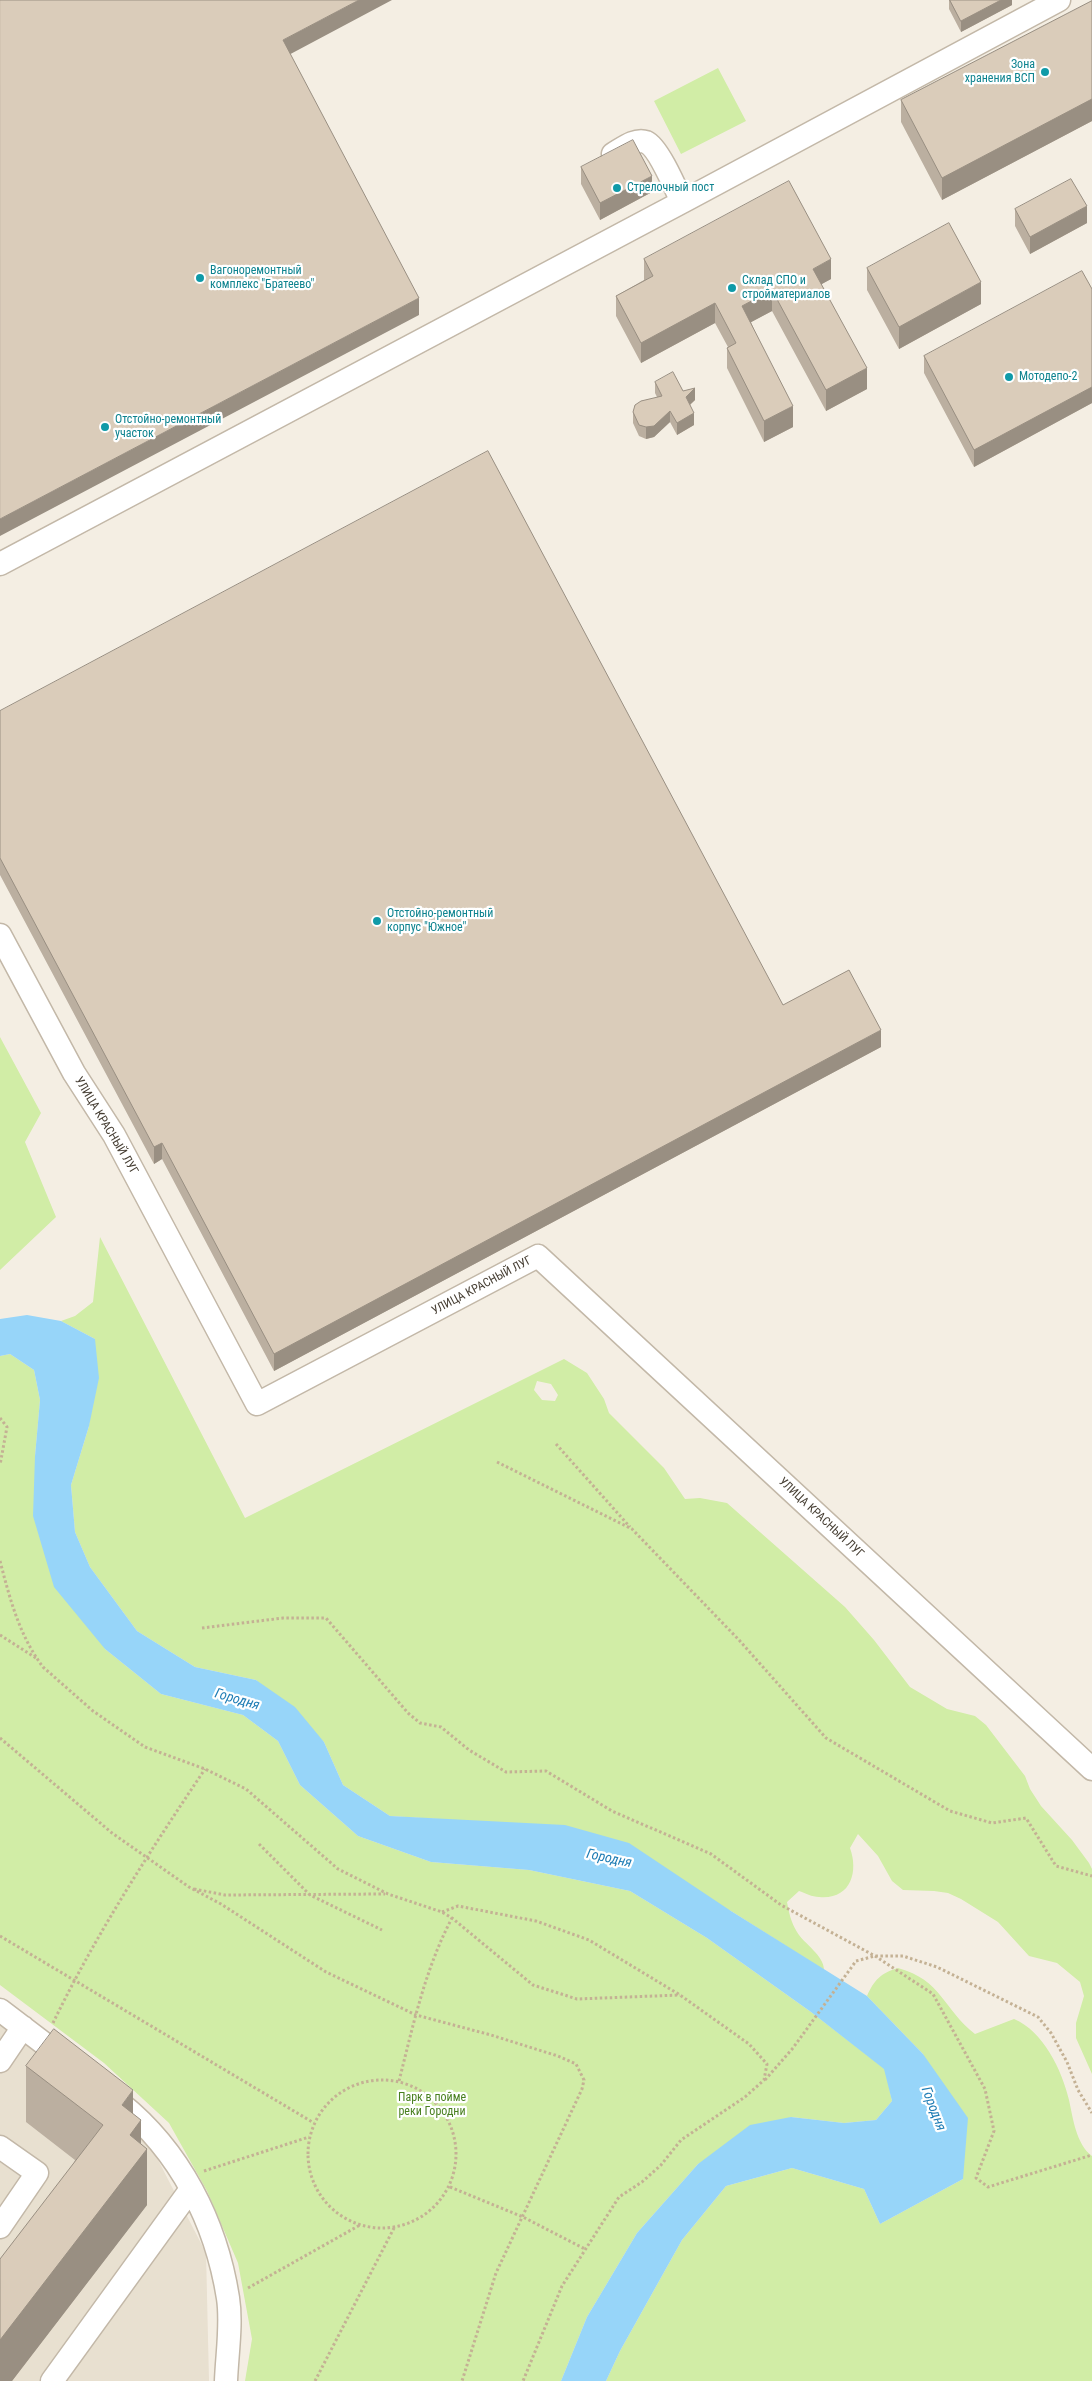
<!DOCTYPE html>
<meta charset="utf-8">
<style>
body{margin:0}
canvas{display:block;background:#f4eee3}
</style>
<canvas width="1092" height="2381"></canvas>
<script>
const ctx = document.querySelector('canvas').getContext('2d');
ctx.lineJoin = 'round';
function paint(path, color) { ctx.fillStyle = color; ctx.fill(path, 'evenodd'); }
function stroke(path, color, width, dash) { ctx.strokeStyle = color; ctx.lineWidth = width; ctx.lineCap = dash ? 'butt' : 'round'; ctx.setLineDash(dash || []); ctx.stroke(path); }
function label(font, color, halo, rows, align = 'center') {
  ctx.font = font + ' "Roboto Condensed",sans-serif'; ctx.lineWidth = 4.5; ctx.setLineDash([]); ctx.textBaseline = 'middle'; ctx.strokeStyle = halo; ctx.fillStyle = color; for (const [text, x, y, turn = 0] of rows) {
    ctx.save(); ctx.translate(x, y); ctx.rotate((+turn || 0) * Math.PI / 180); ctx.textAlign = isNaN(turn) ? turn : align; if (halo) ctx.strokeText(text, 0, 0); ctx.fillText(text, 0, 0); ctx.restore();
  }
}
paint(new Path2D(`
 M0 2020 140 2125 206 2253 209 2381H0Z`), '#e8e0d0');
paint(new Path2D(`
 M718 68 746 121 681 154 654 101Z
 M0 1037 41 1113 25 1142 56 1217 0 1270Z
 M100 1237 245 1518 564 1359 587 1373 604 1399 609 1413 664 1468 685 1499 700 1498 727 1503 845 1607 874 1640 910 1687 947 1709 975 1716 986 1725 1025 1776 1030 1789 1041 1806 1072 1840 1089 1863 1092 1869V2074L1076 2038V2023L1084 1996 1080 1982 1057 1963 1029 1956 998 1922 961 1899 948 1893 934 1891 903 1890 892 1881 878 1856 858 1834 850 1848C859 1873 850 1900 819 1897 812 1897 805 1893 799 1891L787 1902C789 1913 791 1922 797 1932 804 1944 824 1955 824 1970L731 1911 471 1821 390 1816 343 1785 324 1742 256 1680 195 1667 137 1631 90 1567 75 1532 71 1485 89 1426 95 1339 61 1321 75 1316 93 1302ZM537 1381 551 1384 558 1395 555 1401 542 1400 534 1390Z
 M10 1354 34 1370 40 1400 35 1456 105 1649 161 1694 243 1715 278 1741 300 1785 358 1836 431 1862 529 1870 630 1891 707 1938 811 2012 885 2069 892 2101 876 2120 844 2123 791 2117 698 2164 637 2233 587 2317 561 2381H245L252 2339 238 2263 207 2191 169 2123 104 2063 0 1985V1356Z
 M898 1968C942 1980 943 2009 975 2034L1014 2019C1043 2031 1062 2070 1069 2100 1073 2118 1076 2144 1092 2156V2381H606L620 2351 682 2240 726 2186 792 2168 864 2189 880 2224 963 2179 923 2054 867 1996C874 1980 881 1973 898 1968Z`), '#d1eda6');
paint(new Path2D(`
 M27 1315 61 1321 95 1339 99 1378 89 1426 71 1485 75 1532 90 1567 137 1631 195 1667 256 1680 295 1707 324 1742 343 1785 390 1816 565 1825 629 1843 731 1911 867 1996 923 2054 968 2118 963 2179 880 2224 864 2189 792 2168 726 2186 682 2240 620 2351 606 2381H561L587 2317 637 2233 698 2164 750 2125 791 2117 844 2123 876 2120 892 2101 884 2069 811 2012 707 1938 630 1891 529 1870 431 1862 358 1836 300 1785 278 1741 243 1715 161 1694 105 1649 54 1587 33 1516 35 1456 40 1400 34 1370 10 1354 0 1356V1319Z`), '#97d5f9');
const minor = new Path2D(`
 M682 202 1059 0
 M0 564 682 202C676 189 658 147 646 142 635 138 622 149 613 154
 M0 935 74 1073 114 1135 257 1404 538 1256 1092 1769
 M0 2010 67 2061
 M0 2061 23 2027
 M120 2103C180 2151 216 2222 228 2298 232 2324 227 2354 226 2381
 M0 2147 37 2173 0 2227
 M52 2381 191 2189`);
stroke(minor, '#c3b8a8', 25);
stroke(new Path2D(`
 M0 1418 7 1427 0 1465
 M556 1444 630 1527
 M497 1462 632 1529 739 1640 826 1738 950 1811 992 1823 1026 1818 1056 1866 1092 1876
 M0 1561C10 1599 19 1635 43 1667L93 1711 145 1747 205 1769 246 1789 338 1869 388 1894 442 1912 452 1918 533 1985 577 1999 680 1995
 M202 1628 283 1618H326L408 1713 420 1723 441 1727 469 1750 506 1772 546 1771 612 1811 711 1854 781 1905 875 1956 933 1994 985 2089 994 2131 976 2178 988 2187 1092 2155
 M0 1635 36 1658
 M0 1738 112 1833 189 1887 221 1904 326 1972 416 2015 491 2035 558 2056 576 2064 584 2080 582 2089 496 2273 462 2381
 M259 1844 310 1895 382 1930
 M194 1889 225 1895 385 1894
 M442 1912 458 1906 536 1921 589 1940 680 1995 749 2044 767 2064 764 2080 745 2097 681 2140 661 2165 642 2182 619 2197 562 2286 523 2381
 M0 1936 314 2123
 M53 2023C96 1934 150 1851 205 1769
 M765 2080 793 2048 856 1961 875 1956H903L937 1967 1038 2017 1051 2033 1067 2062 1078 2090 1092 2113
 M308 2154a74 74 0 1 1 148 0a74 74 0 1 1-148 0Z
 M399 2081C413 2026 425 1969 452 1918
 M204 2171 309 2137
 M450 2187 523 2217 585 2249
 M248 2288 360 2225
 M315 2381 394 2228`), '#c4b194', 3, [2.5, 2.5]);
stroke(minor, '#fff', 22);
paint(new Path2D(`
 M949 0H1012V5L961 32 949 9Z
 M1092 1V121L942 200 901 122V100Z
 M581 167 652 192 600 220 581 184Z
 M1015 209 1087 223 1030 254 1015 226Z
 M644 259 831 279 821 284 867 389 826 411 772 311 751 322 793 427 764 442 727 368V348L728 347 715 323 641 363 616 316V296L644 280Z
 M867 268 981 304 899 349 867 290Z
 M1092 289V403L974 467 924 373V356Z
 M655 382 683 391 695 400 690 405 694 425 677 435 670 422 654 437 646 439 639 436 633 423V412L657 397 655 393Z
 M0 711 783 1005 881 1047 274 1371 162 1159 154 1164 0 875Z
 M26 2066 133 2114 141 2144 147 2205 12 2381H0L75 2160 26 2122Z`), '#bbafa0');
paint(new Path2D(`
 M359 0H392L283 58V40Z
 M1001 0H1012V5L961 32V21Z
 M1092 99V121L942 200V178Z
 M652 176V192L600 220V203Z
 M1087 206V223L1030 254V237Z
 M831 259V279L813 289V269Z
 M981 282V304L899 349V327Z
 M772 290V311L742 327V306Z
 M419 298V315L0 536V519Z
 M715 303V323L641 363V343Z
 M867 368V389L826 411V390Z
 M1092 387V403L974 467V450Z
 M695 388V400L686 408V397Z
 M793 406V427L764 442V421Z
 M670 411V422L654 437 646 439V427Z
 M694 413V425L677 435V423Z
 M881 1030V1047L274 1371V1354Z
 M162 1143V1159L154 1164V1147Z
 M133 2090V2130L141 2120V2156L147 2149V2205L12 2381H0V2340L122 2105Z`), '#998f82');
const building = new Path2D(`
 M0 0H359L283 40 419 298 0 519Z
 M950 0H1001L961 21Z
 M1092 1V99L942 178 901 100Z
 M633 140 652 176 600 203 581 167Z
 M1071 179 1087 206 1030 237 1015 209Z
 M789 181 831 259 813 269 867 368 826 390 772 290 742 306 793 406 764 421 727 348 736 343 715 303 641 343 616 296 653 276 644 259Z
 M949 223 981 282 899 327 867 268Z
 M1082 271 1092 289V387L974 450 924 356Z
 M673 372 683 391 695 388 686 397 694 413 677 423 670 411 654 426 646 427 639 425 633 412 635 405 641 401 662 396 655 382Z
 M488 451 783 1005 849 970 881 1030 274 1354 162 1143 154 1147 0 858V711Z
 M54 2029 133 2090 122 2105 141 2120 130 2135 147 2149 0 2340V2259L103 2125 26 2066Z`);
paint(building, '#daccba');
stroke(building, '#998f82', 1);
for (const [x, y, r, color] of [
 [1045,72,5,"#0f9aa8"],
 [617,188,5,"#0f9aa8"],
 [200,278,5,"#0f9aa8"],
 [732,288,5,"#0f9aa8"],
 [1009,377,5,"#0f9aa8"],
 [105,427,5,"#0f9aa8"],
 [377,921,5,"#0f9aa8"]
]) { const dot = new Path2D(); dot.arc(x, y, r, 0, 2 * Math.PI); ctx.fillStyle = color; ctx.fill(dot); stroke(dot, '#fff', 2); }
label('12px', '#0d838f', '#fff', [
 ["Зона",1035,65,"right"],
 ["хранения ВСП",1035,79,"right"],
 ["Стрелочный пост",627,188],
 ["Вагоноремонтный",210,271],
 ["комплекс \"Братеево\"",210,285],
 ["Склад СПО и",742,281],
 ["стройматериалов",742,295],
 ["Мотодепо-2",1019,377],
 ["Отстойно-ремонтный",115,420],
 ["участок",115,434],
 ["Отстойно-ремонтный",387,914],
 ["корпус \"Южное\"",387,928]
], 'left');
label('12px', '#463e33', '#fff', [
 ["УЛИЦА КРАСНЫЙ ЛУГ",106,1126,59],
 ["УЛИЦА КРАСНЫЙ ЛУГ",482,1286,-28],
 ["УЛИЦА КРАСНЫЙ ЛУГ",821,1518,43]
]);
label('12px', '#487f1f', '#fff', [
 ["Парк в пойме",432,2098],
 ["реки Городни",432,2112]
]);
label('italic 14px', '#1f7db5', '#fff', [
 ["Городня",237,1700,16],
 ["Городня",609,1859,12],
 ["Городня",933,2109,69]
]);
</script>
